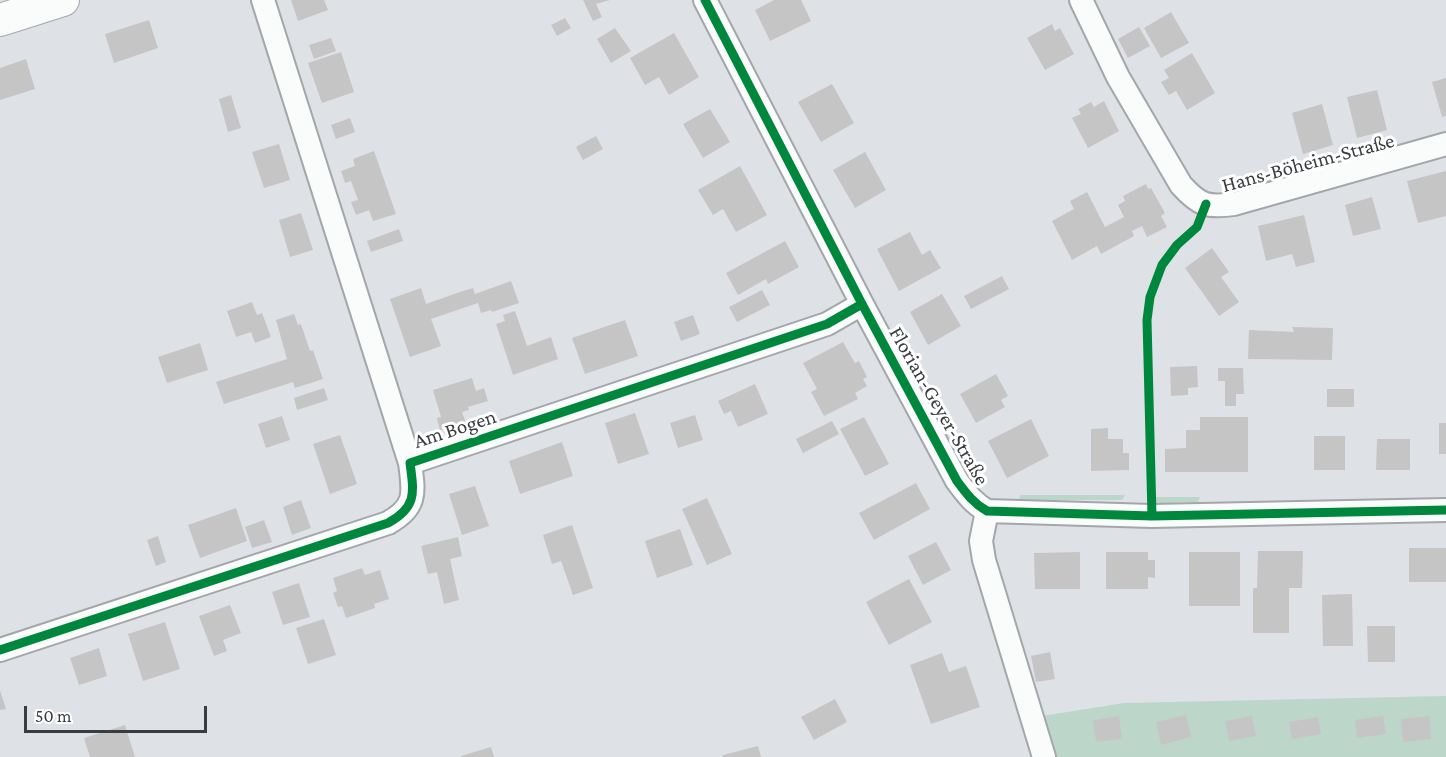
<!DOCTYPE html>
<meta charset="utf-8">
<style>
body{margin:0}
#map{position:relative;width:1446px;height:757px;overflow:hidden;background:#dee2e6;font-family:"Crimson Pro",serif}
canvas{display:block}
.scale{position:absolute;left:24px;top:706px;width:183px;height:27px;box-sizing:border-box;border:3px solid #3a3d40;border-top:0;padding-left:8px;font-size:18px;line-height:21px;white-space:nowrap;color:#3a3d40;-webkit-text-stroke:4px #fff;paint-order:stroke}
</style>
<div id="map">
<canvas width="1446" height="757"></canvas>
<div class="scale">50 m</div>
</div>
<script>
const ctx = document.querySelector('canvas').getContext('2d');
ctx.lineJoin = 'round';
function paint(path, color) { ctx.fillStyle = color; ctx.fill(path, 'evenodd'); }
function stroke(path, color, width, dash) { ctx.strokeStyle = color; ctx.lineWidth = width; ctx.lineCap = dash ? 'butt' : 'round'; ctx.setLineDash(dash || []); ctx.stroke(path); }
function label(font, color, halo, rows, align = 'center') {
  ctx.font = font + ' "Crimson Pro",serif'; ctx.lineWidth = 6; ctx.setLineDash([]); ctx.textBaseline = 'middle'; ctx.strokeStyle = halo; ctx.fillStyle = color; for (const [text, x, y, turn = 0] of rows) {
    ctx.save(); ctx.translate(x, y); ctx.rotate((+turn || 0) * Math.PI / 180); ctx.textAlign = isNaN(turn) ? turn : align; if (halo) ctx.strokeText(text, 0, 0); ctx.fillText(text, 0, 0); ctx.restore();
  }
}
paint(new Path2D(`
 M1020 495H1125L1122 500H1019Z
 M1155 497H1200L1198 502H1179L1173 510 1155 511Z
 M1446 696V757H1055L1042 716 1124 703Z`), '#bcd6ca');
paint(new Path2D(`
 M291 0H324L328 10 298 21Z
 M583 0H610L596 4 602 17 593 21Z
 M774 0H801L811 21 770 41 755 10Z
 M1171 12 1189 43 1161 58 1144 28Z
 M565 18 571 28 557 36 551 25Z
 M149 20 158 48 114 63 105 34Z
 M1052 24 1055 31 1060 28 1074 54 1045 70 1027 38Z
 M1139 27 1150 46 1128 58 1118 39Z
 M615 28 631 51 611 63 597 39Z
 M674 33 699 77 669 95 659 77 645 85 630 58Z
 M331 38 336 51 314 59 309 45Z
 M341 52 354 92 322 103 308 63Z
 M1192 53 1215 93 1187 110 1176 91 1169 95 1161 82 1169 78 1164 70Z
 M26 59 35 89 0 100V68Z
 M1446 78V116L1442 117 1432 82Z
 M832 84 854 123 821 142 798 102Z
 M1377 90 1387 130 1357 138 1347 97Z
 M231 95 241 128 228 132 219 99Z
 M1104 101 1119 131 1088 148 1072 118 1081 114 1078 109 1091 102 1094 107Z
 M1322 104 1333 145 1303 154 1292 113Z
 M710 109 730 142 703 158 683 124Z
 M350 118 355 132 336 139 331 125Z
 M596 136 603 149 583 160 576 147Z
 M279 144 290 180 264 188 252 152Z
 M374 151 396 214 373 221 369 210 356 215 351 202 358 200 351 181 345 183 341 171 355 166 353 159Z
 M865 152 886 190 855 208 833 170Z
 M740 166 767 215 736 232 723 209 713 215 698 190Z
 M1446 171V216L1418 223 1407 181Z
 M1146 184 1148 189 1151 188 1165 213 1161 216 1167 227 1147 237 1142 226 1132 231 1134 236 1101 254 1097 246 1072 260 1052 221 1074 209 1070 201 1087 192 1105 227 1124 217 1118 205 1125 201 1123 196Z
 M1372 197 1381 229 1353 236 1345 205Z
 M301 213 313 250 290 257 279 220Z
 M1304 215 1315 262 1296 267 1292 254 1266 261 1258 226Z
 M399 229 403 241 371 252 367 241Z
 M910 232 922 255 930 250 941 268 899 291 877 249Z
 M785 241 799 267 768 284 766 279 738 295 726 273Z
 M1212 248 1229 272 1221 277 1239 302 1219 316 1185 268Z
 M1002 276 1009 289 971 309 964 296Z
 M511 281 519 303 492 312 491 310 481 313 478 303 431 319 441 346 410 357 390 299 421 288 426 304 460 292 473 288 475 294Z
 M762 290 770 305 737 322 729 307Z
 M942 294 961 326 928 345 910 312Z
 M252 302 257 315 262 313 271 337 255 343 251 332 236 337 227 311Z
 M515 311 527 346 551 337 558 359 513 375 496 324 505 321 503 315Z
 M294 314 298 325 301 324 310 351 313 350 323 379 295 388 293 382 224 404 216 382 287 359 276 320Z
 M693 315 700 334 681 341 674 322Z
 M625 320 638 356 585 374 572 338Z
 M1292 327 1333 328 1332 360 1248 359 1249 330 1294 332Z
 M843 342 855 363 859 361 867 377 863 379 867 386 855 393 858 399 824 416 811 392 817 389 803 363Z
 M200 343 208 370 167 383 158 357Z
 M1197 366 1198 387 1188 388V395L1171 396 1170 367Z
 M1218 368H1243L1244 394H1236V406H1225V381H1218Z
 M996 374 1008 396 1001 400 1005 407 976 423 960 394Z
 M472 378 476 391 484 388 488 401 468 407 469 410 462 412 466 423 440 431 437 418 441 417 433 390Z
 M755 384 768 414 738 427 731 411 724 414 718 401Z
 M324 388 328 400 297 410 294 398Z
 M1327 389H1354V407H1327Z
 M635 413 649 454 618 464 605 423Z
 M695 415 703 440 678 448 670 423Z
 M282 416 290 440 266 448 258 424Z
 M864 417 889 464 865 476 840 429Z
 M1200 417H1248V472H1165V449L1186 448V430H1200Z
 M1031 419 1049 456 1007 478 988 441Z
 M832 421 839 434 803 453 796 439Z
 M1439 423H1446V454H1439Z
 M1108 428V439H1123V453H1129V470L1091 471V429Z
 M340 435 357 484 330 494 313 444Z
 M1314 436H1345V470H1314Z
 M1377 439H1410V470H1376Z
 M562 442 573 476 520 494 509 461Z
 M916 483 930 509 874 540 859 513Z
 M475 486 489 526 462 535 449 494Z
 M707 498 732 554 707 565 682 509Z
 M301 500 311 528 292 535 283 507Z
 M236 508 247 541 200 558 188 525Z
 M264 520 272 542 252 548 245 527Z
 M572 525 593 588 573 595 561 561 552 564 543 535Z
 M680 529 693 565 657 578 645 541Z
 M158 536 166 562 156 566 147 540Z
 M458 537 462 556 450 559 459 600 444 604 437 572 428 574 421 546Z
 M936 542 951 570 923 585 908 556Z
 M1409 548H1446V582H1409Z
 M1258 551H1303L1302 588H1289V633H1253V588H1257Z
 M1080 552V589H1035L1034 553Z
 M1106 552H1148V560H1155V578L1148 577V589H1106Z
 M1189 552H1240V606H1189Z
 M362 568 365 575 380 570 389 599 374 604 375 608 346 618 342 606 338 607 333 593 337 591 333 578Z
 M909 579 932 622 889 645 866 602Z
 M299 583 310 617 283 625 272 592Z
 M1352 594 1353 646H1323L1322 595Z
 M230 605 241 633 223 640 227 651 214 656 199 616Z
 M324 619 336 655 308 664 296 628Z
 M165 622 180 669 143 681 128 634Z
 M1367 626H1395V662H1368Z
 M99 648 107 676 79 685 70 658Z
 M1050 652 1055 679 1036 682 1031 656Z
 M942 653 949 672 966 666 980 707 931 724 910 665Z
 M0 690 6 709 0 710Z
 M835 699 847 722 814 740 801 717Z
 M1186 715 1191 737 1161 745 1156 722Z
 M1119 716 1122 739 1096 742 1093 720Z
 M1252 716 1256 736 1229 741 1225 721Z
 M1383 716 1386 734 1357 738 1355 720Z
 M1429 716 1431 739 1403 742 1401 719Z
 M1318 717 1321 734 1292 739 1289 722Z
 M125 725 135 757H90L84 738Z
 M758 746 761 757H723V755Z
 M491 747 494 757H461V756Z`), '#c5c5c6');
const minor = new Path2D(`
 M263 0 410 463
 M705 0 862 304 957 481C966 493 973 503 987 511L1152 516 1446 510
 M1081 0 1118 77 1181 185C1199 205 1207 208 1234 204L1446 144
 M987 511 981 541 984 560 1044 757
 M0 650 388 523C417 507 414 493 410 463L827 324 862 304`);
const secondary = new Path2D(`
 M0 20 63 0`);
stroke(minor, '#a3a7aa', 26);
stroke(secondary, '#a3a7aa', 34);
stroke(minor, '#fafbfb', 22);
stroke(secondary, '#fafbfb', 32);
stroke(new Path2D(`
 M705 0 862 304 957 481C966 493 973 503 987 511L1152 516 1446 510
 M1152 516 1147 320 1150 297 1162 265 1177 245 1197 227 1206 204
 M0 650 388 523C417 507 414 493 410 463L827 324 862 304`), '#00873e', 9);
label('21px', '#3a3d40', '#fff', [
 ["Hans-Böheim-Straße",1308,163,-15],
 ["Florian-Geyer-Straße",939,406,60],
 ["Am Bogen",455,429,-18]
]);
</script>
